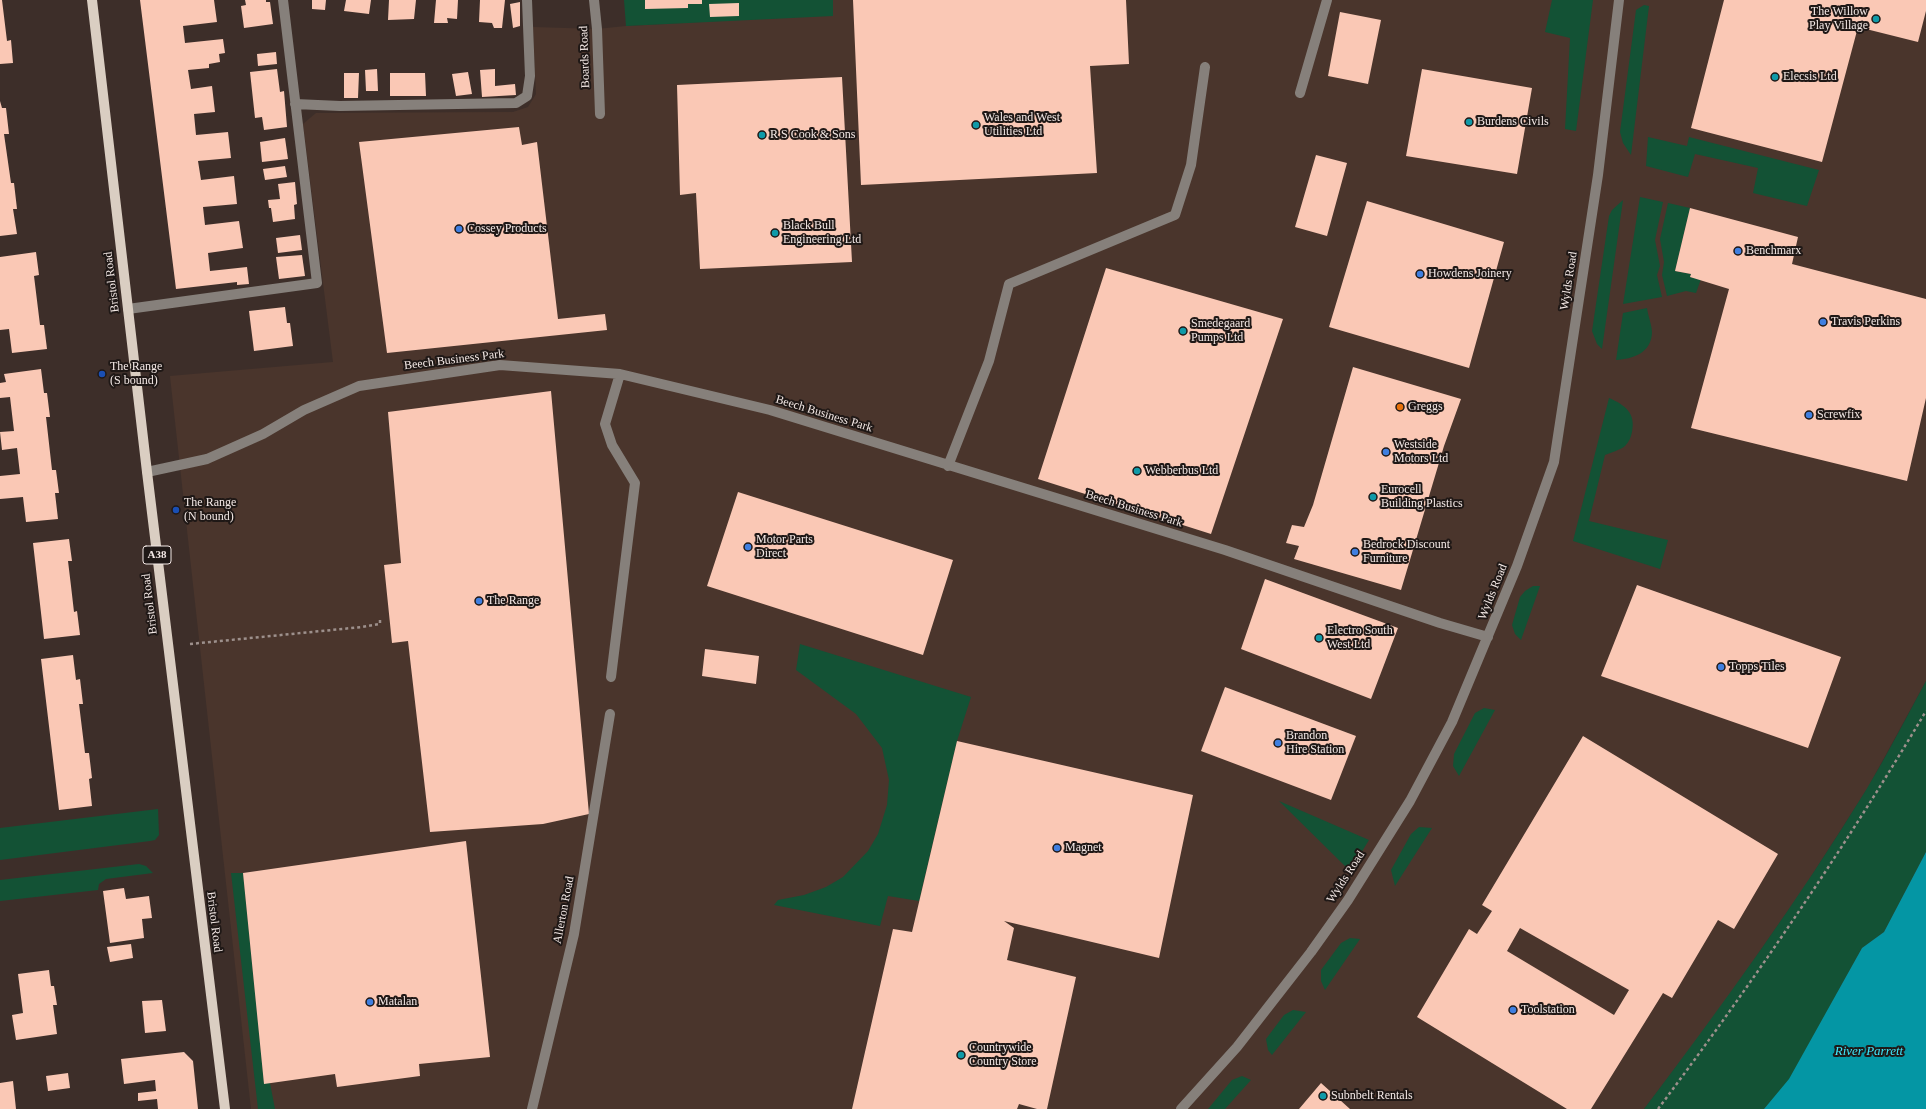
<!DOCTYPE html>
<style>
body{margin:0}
canvas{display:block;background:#3d2e29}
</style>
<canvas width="1926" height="1109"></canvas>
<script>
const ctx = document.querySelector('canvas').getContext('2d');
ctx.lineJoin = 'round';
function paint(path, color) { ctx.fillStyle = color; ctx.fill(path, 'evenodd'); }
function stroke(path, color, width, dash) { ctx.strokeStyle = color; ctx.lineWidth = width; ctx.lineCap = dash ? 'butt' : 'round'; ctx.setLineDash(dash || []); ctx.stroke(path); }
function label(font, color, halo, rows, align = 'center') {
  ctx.font = font + ' "Times New Roman",serif'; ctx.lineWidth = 4; ctx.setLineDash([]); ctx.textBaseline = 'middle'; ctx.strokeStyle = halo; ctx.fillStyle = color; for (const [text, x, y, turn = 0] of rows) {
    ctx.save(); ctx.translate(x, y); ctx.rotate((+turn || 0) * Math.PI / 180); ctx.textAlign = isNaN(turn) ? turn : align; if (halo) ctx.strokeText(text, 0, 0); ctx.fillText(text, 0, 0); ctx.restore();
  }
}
paint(new Path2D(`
 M833 0H1926V681L1867 789 1803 889 1714 1017 1644 1109H251L170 376 333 362 303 124 316 113 513 112 528 107 536 94 533 27 597 29 626 26 833 15Z`), '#4a352c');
paint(new Path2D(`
 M624 0H833V16L626 26Z
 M1552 0H1593L1576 131 1565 129 1570 38 1545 32Z
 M1644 5 1649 6 1631 155 1623 143 1620 132 1636 10Z
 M1648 137 1687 146 1689 137 1819 170 1807 206 1753 193 1758 168 1695 154 1688 177 1646 166Z
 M1640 197 1663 202 1655 240 1660 266 1657 275 1662 297 1623 304Z
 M1623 200 1602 349 1597 344 1592 331 1609 216 1612 210Z
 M1668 203 1690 208 1675 271 1691 274 1690 277 1701 279 1696 293 1686 291 1667 296 1662 275 1664 262 1660 239Z
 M1647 308C1648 316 1652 325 1652 333 1651 353 1633 359 1616 360L1623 313Z
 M1609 398C1625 405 1636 413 1632 432 1631 437 1629 442 1625 446 1620 450 1612 452 1605 455L1589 521 1668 540 1660 569 1573 541Z
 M1533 586H1540L1521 640 1515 634 1512 625 1520 597 1525 591Z
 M800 644 971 697 957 741 919 901 888 896 880 926 774 905 778 900 804 895 826 887 843 877 868 851 878 834 887 805 889 780 882 748 856 714 796 670Z
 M1926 681V852L1884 932 1862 948 1789 1080 1764 1109H1644C1722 1006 1798 901 1866 790 1887 755 1906 718 1926 681Z
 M1484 708 1495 710 1459 776 1453 766 1454 754 1475 713Z
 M1279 801 1369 840 1350 871Z
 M158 809 159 835 155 840 150 841 0 860V828Z
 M1419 827 1432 828 1395 886 1391 870 1411 834Z
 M139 864 146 866 153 873 106 879 99 884 98 890 0 901V880Z
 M231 873H243L264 1083H270L275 1109H258Z
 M1350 938 1360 939 1325 990 1321 981V970L1341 943Z
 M1293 1010 1306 1012 1272 1055 1268 1050 1266 1039 1284 1015Z
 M1242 1076 1251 1080 1225 1109H1208L1232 1080Z`), '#135235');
paint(new Path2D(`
 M1926 852V1109H1764L1789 1079 1862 948 1884 932Z`), '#0496a4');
paint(new Path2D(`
 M0 0H2L7 41 11 40 13 63 0 64Z
 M140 0H214L217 22 183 26 185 43 223 39 225 53 219 54 220 62 209 64V68L188 70 191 89 212 86 215 112 194 114 196 135 228 132 231 158 198 161 201 180 234 176 237 204 203 207 205 225 239 221 243 248 208 253 210 271 247 267 249 284 237 285V282L176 289Z
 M245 0H266V2H270L273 24 244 28 241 6 246 5Z
 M312 0H326L325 10 312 9Z
 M346 0H371L369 14 344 11Z
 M389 0H416L414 19 388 20Z
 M436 0H458L457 19 447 18 448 23H434Z
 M480 0H505L502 28H494L492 23 479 22Z
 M645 0H702V4H688V8L645 9Z
 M853 0H1126L1129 64 1090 66 1097 173 861 185Z
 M1724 0H1926V11L1918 42 1858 27 1822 162 1691 128Z
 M520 2V26L513 28 510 4Z
 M739 3V16L710 17 709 4Z
 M1340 12 1381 20 1368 84 1328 76Z
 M276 52 277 64 258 66 257 54Z
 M277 69 280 92 284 91 287 127 264 130 262 117 255 118 250 72Z
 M377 69 378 91H366L365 70Z
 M495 69V86L515 84 516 95 482 97 480 70Z
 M1422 69 1532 88 1517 174 1406 156Z
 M468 72 472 94 456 96 452 74Z
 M344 73H359L358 98H344Z
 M390 73H425L426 96H390Z
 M842 77 852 262 700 269 696 193 680 195 677 85Z
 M0 101 2 108H6L9 134H4L11 183H14L17 209H13L17 234 0 236Z
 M519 127 522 145 537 142 558 319 605 314 607 330 387 353 359 142Z
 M285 138 288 159 262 162 260 142Z
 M1316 155 1347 163 1327 236 1295 227Z
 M285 166 287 177 265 180 263 169Z
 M295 182 297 204 294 205 295 219 273 222 271 208H269L268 200 280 199 278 184Z
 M1367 201 1504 242 1469 368 1329 327Z
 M1690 208 1798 237 1792 264 1926 299V398L1907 481 1691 428 1729 289 1690 277 1691 274 1675 271Z
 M300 235 302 250 278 253 276 238Z
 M36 252 39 275 34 276 40 325H44L47 349 12 353 9 329 0 330V257Z
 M302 255 305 276 279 279 276 257Z
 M1106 268 1283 319 1211 534 1038 479Z
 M285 307 287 323H290L293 346 254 351 249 311Z
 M1353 367 1461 399 1444 446 1401 590 1294 559 1299 546 1286 543 1292 525 1304 527 1313 505Z
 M41 369 44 393H47L50 417H46L52 470H56L59 493H55L58 519 26 522 23 497 0 499V476L20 474 17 448 2 450 0 432 14 431 10 397 0 398V383L6 382 4 374Z
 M551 391 589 814 543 824 430 832 408 641 392 643 384 565 401 563 388 412Z
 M738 492 953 560 923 655 707 586Z
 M69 539 72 561H68L71 586 74 612 77 611 80 635 44 639 33 543Z
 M1265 579 1398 628 1371 699 1241 649Z
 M1637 585 1841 657 1808 748 1601 676Z
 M705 649 759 656 756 684 702 676Z
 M73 655 76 680 80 679 83 704H79L85 753H89L92 778 89 779 92 806 59 810 41 659Z
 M1225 687 1356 736 1331 800 1201 751Z
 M1583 736 1778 854 1734 929 1718 920 1672 998 1663 993 1591 1109H1567L1417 1017 1469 929 1477 934 1492 911 1482 905ZM1520 928 1629 990 1614 1015 1507 951Z
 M957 741 1193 795 1159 958 1004 921 1014 928 1007 960 1076 977 1047 1109H1037L1019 1104 1017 1109H852L893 929 912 932Z
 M466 841 490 1057 419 1064 420 1076 337 1087 335 1074 264 1084 243 873Z
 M124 888 126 899 149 896 152 918 142 919 144 938 110 943 103 891Z
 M131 944 133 958 110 962 107 947Z
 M49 970 51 986H54L57 1005H53L57 1034 16 1040 12 1015 23 1013 18 974Z
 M162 1000 166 1031 145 1033 142 1001Z
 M184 1052 193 1061 198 1109H158L157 1099 138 1101V1093L156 1091 155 1080 124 1084 121 1059Z
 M68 1073 70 1088 48 1091 46 1076Z
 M13 1081 16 1109H0V1083Z
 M1321 1083 1350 1109H1299Z`), '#fac8b5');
stroke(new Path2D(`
 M190 644 362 627 380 624V620
 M1658 1109C1754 981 1844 849 1926 711`), '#9d908c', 2.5, [3, 3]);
stroke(new Path2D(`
 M594 0 597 29 600 114
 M1300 93 1327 0
 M295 104 340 106 516 103 527 96 530 76 527 0
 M128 309 317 283 283 0
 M948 466 989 361 1009 284 1175 215 1191 165 1205 67
 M147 472 207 459 263 434 304 410 359 386 500 365 620 374 770 410 1225 550 1440 623 1488 637
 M611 677 635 483 612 445 605 424 620 374
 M532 1109 574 934 610 714
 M1181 1109 1237 1047 1311 952 1348 900 1410 801 1452 722 1517 566 1554 462 1598 175 1619 0`), '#86807b', 10);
stroke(new Path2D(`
 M92 0 147 472 225 1109`), '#dacec2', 10);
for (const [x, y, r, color] of [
 [1876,19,4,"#0f9aa8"],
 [1775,77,4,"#0f9aa8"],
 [1469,122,4,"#0f9aa8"],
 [976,125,4,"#0f9aa8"],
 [762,135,4,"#0f9aa8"],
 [459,229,4,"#3f7fe0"],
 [775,233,4,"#0f9aa8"],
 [1738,251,4,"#3f7fe0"],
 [1420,274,4,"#3f7fe0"],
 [1823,322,4,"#3f7fe0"],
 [1183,331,4,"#0f9aa8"],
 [102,374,4,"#1a4fb4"],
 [1400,407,4,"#e8710a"],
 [1809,415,4,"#3f7fe0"],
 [1386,452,4,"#3f7fe0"],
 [1137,471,4,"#0f9aa8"],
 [1373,497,4,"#0f9aa8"],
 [176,510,4,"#1a4fb4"],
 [748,547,4,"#3f7fe0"],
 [1355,552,4,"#3f7fe0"],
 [479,601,4,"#3f7fe0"],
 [1319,638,4,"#0f9aa8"],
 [1721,667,4,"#3f7fe0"],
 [1278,743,4,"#3f7fe0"],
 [1057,848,4,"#3f7fe0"],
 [370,1002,4,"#3f7fe0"],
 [1513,1010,4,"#3f7fe0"],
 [961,1055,4,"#0f9aa8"],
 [1323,1096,4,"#0f9aa8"]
]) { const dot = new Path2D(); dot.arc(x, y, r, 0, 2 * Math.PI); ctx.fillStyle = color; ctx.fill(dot); stroke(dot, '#1f1816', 1.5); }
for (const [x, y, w] of [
 [157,555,28]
]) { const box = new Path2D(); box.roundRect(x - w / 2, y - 9, w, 18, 3); ctx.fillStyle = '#1f1816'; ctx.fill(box); stroke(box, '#f4e9e6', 1); }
label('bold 11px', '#f4e9e6', null, [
 ["A38",157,555]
]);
label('12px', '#f4e9e6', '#1f1816', [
 ["The Willow",1868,12,"right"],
 ["Play Village",1868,26,"right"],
 ["Elecsis Ltd",1783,77],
 ["Wales and West",984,118],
 ["Utilities Ltd",984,132],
 ["Burdens Civils",1477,122],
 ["R S Cook & Sons",770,135],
 ["Black Bull",783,226],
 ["Engineering Ltd",783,240],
 ["Cossey Products",467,229],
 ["Benchmarx",1746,251],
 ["Howdens Joinery",1428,274],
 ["Travis Perkins",1831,322],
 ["Smedegaard",1191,324],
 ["Pumps Ltd",1191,338],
 ["The Range",110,367],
 ["(S bound)",110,381],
 ["Greggs",1408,407],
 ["Screwfix",1817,415],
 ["Westside",1394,445],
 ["Motors Ltd",1394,459],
 ["Webberbus Ltd",1145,471],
 ["Eurocell",1381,490],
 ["Building Plastics",1381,504],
 ["The Range",184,503],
 ["(N bound)",184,517],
 ["Motor Parts",756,540],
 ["Direct",756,554],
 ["Bedrock Discount",1363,545],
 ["Furniture",1363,559],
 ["The Range",487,601],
 ["Electro South",1327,631],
 ["West Ltd",1327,645],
 ["Topps Tiles",1729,667],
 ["Brandon",1286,736],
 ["Hire Station",1286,750],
 ["Magnet",1065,848],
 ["Matalan",378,1002],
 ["Toolstation",1521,1010],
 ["Countrywide",969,1048],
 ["Country Store",969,1062],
 ["Subnbelt Rentals",1331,1096]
], 'left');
label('12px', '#f4e9e6', '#1f1816', [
 ["Boards Road",585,57,-92],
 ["Wylds Road",1569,281,-81],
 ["Bristol Road",112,282,-97],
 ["Beech Business Park",454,360,-7],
 ["Beech Business Park",824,414,17],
 ["Beech Business Park",1134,509,17],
 ["Wylds Road",1493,592,-68],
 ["Bristol Road",150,604,-97],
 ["Wylds Road",1346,877,-57],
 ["Allerton Road",564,910,-79],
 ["Bristol Road",214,922,83]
]);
label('italic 13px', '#3ee8fc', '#1f1816', [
 ["River Parrett",1869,1052]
]);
</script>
